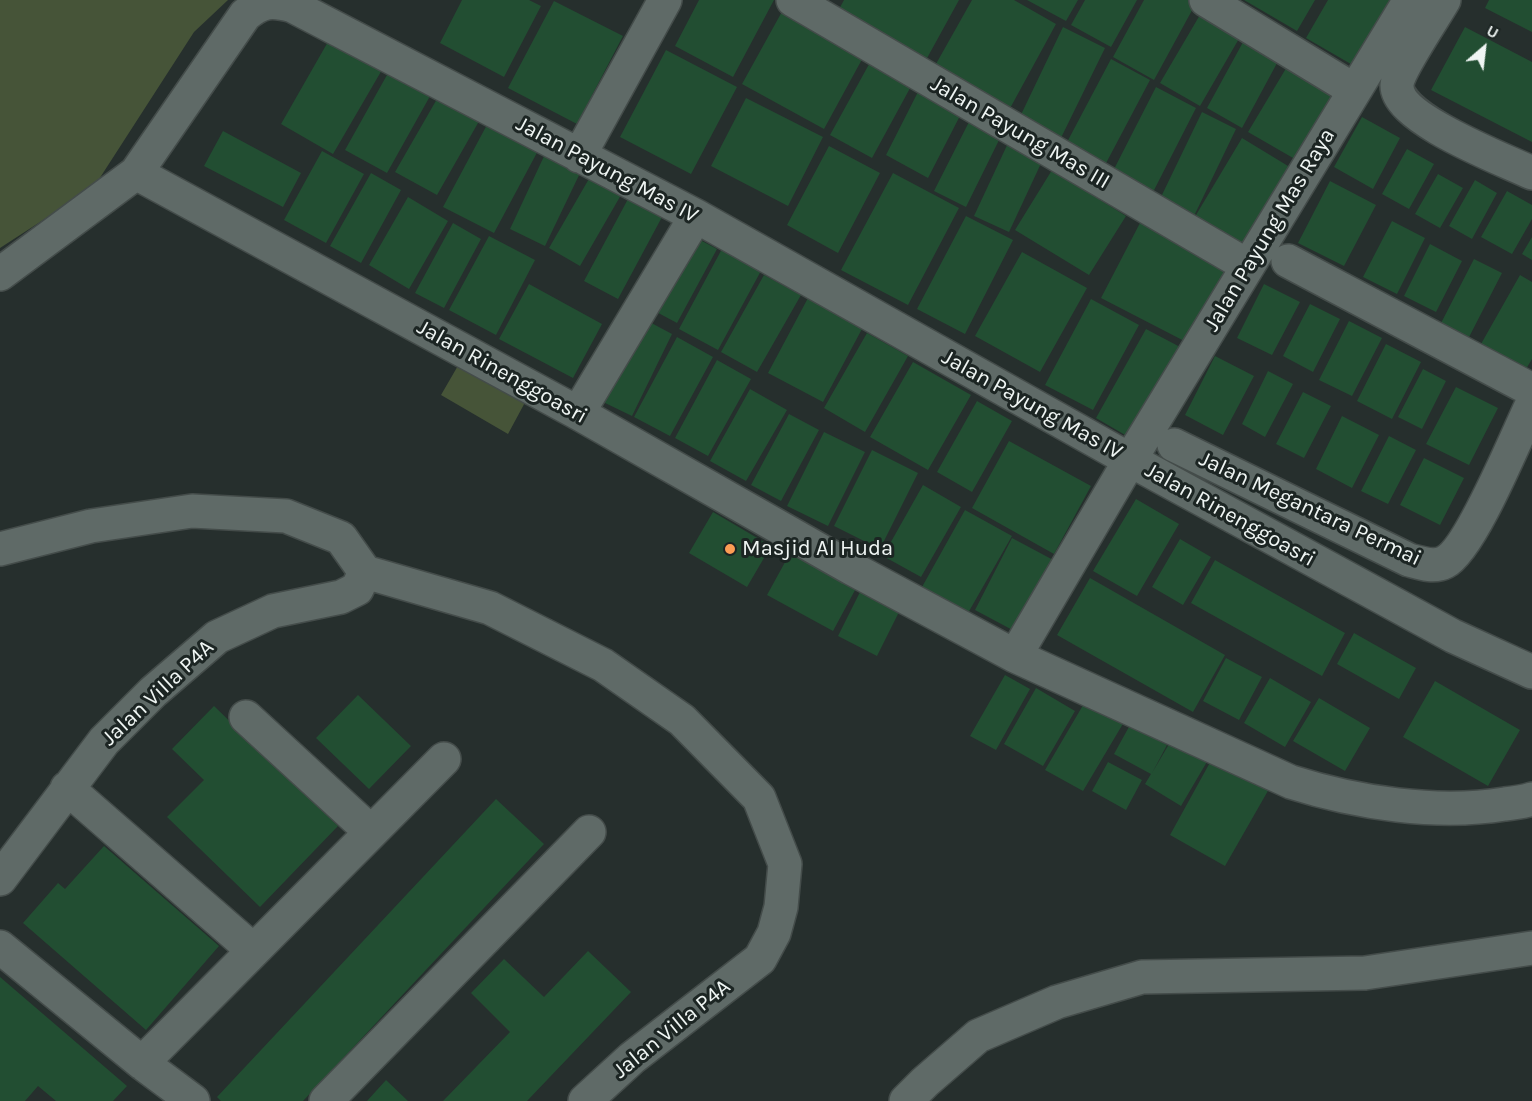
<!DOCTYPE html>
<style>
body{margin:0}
#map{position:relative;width:1532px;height:1101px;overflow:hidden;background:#262f2d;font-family:Karla,sans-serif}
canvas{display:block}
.north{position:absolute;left:1454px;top:18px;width:60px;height:60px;-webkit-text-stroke:4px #1c2523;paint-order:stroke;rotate:28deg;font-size:16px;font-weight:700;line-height:24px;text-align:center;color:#eff5f3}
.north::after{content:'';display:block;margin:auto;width:21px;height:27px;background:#eff5f3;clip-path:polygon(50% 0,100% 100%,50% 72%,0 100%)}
</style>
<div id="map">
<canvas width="1532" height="1101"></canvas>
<div class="north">U</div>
</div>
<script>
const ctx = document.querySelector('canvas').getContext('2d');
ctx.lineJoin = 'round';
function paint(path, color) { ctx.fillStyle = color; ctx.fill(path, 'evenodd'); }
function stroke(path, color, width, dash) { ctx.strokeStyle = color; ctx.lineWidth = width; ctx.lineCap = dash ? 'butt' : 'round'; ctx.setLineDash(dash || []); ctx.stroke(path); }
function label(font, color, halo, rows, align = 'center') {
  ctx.font = font + ' Karla,sans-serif'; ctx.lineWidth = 6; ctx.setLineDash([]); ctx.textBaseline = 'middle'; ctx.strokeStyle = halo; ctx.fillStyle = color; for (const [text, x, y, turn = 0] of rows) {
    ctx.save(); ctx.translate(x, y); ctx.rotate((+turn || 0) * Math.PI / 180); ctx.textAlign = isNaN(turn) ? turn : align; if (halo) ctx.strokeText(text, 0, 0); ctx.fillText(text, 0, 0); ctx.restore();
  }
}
paint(new Path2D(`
 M0 0H228L194 32 94 187 0 248Z
 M463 357 529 395 508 434 441 395Z`), '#465438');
paint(new Path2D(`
 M462 0H529L541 6 504 77 440 43Z
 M699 0H774L733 77 675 46Z
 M844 0H959L926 60 838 11Z
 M972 0H1014L1056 24 1008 112 932 71Z
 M1027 0H1078L1066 21Z
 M1085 0H1137L1111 47 1071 25Z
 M1144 0H1190L1196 3 1154 80 1113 57Z
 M1244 0H1315L1297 31Z
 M1328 0H1395L1356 67 1306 38Z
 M1489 0H1532V32L1485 8Z
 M554 1 623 36 577 124 508 88Z
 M784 8 866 52 824 129 742 84Z
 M1204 8 1244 30 1200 106 1160 83Z
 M1063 27 1105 48 1058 144 1017 123Z
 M1465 27 1532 62V142L1431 90Z
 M333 33 386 63 333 154 281 124Z
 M1248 33 1283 52 1242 128 1207 108Z
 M666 50 737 87 691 174 620 137Z
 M873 57 915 79 872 158 830 135Z
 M1111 59 1150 80 1104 167 1065 146Z
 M1291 60 1342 90 1300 162 1248 132Z
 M392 66 434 89 387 173 345 150Z
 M1156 87 1196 108 1150 198 1110 177Z
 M920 88 963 110 928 178 886 155Z
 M441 92 482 116 437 195 395 172Z
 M746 98 823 137 788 206 711 166Z
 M1202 112 1236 129 1194 216 1160 199Z
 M972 116 1003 132 966 207 934 191Z
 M1362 117 1400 138 1373 189 1334 167Z
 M489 121 540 147 494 233 443 207Z
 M223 131 301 173 283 207 204 166Z
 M1242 138 1293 169 1243 251 1193 220Z
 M1009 141 1044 157 1009 232 974 216Z
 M829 146 880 173 838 253 787 225Z
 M1407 149 1434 164 1409 209 1382 194Z
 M322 151 364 174 326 243 284 220Z
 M546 152 582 169 545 246 510 229Z
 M1052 170 1126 216 1089 275 1015 230Z
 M371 173 401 190 361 263 330 246Z
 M893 173 959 208 908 305 841 270Z
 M1438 174 1463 188 1440 228 1415 214Z
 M590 177 621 195 580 266 549 248Z
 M1475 180 1497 193 1472 239 1449 226Z
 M1330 181 1376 205 1344 266 1298 243Z
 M1507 191 1532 205V219L1512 254 1481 237Z
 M408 197 448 221 409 289 369 265Z
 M628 199 662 217 618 299 584 281Z
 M966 216 1013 240 965 334 917 309Z
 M1392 221 1425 238 1397 294 1363 277Z
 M453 223 481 239 444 308 415 293Z
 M1140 223 1231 270 1192 345 1101 298Z
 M689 234 717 249 677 323 649 308Z
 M489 236 535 260 496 335 449 310Z
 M1532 237V260L1522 254Z
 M1430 244 1462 261 1436 312 1404 296Z
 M723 247 762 269 718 350 679 329Z
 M1022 252 1087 288 1040 372 975 336Z
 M1474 259 1502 273 1467 341 1439 327Z
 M764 275 801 295 757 372 721 352Z
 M1520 275 1532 282V359L1526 369 1481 344Z
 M529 284 602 324 573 378 499 339Z
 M1264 284 1300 302 1272 355 1237 338Z
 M808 298 863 327 823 402 768 373Z
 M1091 299 1139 325 1093 410 1045 385Z
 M1310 304 1340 319 1313 372 1283 356Z
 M642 318 672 334 632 416 601 401Z
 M1349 321 1382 338 1352 396 1319 380Z
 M1146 329 1182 348 1132 439 1096 418Z
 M867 333 908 356 865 432 824 408Z
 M677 337 713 357 670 436 634 417Z
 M1386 344 1421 362 1392 419 1357 401Z
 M1215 356 1254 376 1223 435 1185 415Z
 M717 360 751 379 708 456 675 438Z
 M913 362 971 395 928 470 870 437Z
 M1423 369 1446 381 1422 429 1398 417Z
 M1268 371 1293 384 1265 437 1242 424Z
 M1456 387 1498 408 1469 465 1426 444Z
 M750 389 787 410 746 481 710 461Z
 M1303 392 1331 406 1304 458 1276 444Z
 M977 401 1012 421 972 492 937 472Z
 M789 414 819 430 781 501 751 485Z
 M1342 416 1379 435 1352 488 1316 469Z
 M824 432 865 452 828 526 787 506Z
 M1389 436 1416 450 1388 504 1361 491Z
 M1009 441 1091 486 1054 554 972 508Z
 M872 450 918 473 880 549 834 526Z
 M1424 458 1464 478 1440 525 1400 505Z
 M923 485 961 507 921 577 883 556Z
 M1136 499 1179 524 1137 596 1093 571Z
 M965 510 1012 536 968 613 922 587Z
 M713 512 771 546 747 587 689 553Z
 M1012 538 1057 562 1020 634 975 610Z
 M1180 539 1211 557 1183 605 1152 587Z
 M795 544 861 579 833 631 767 595Z
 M1215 560 1345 633 1322 676 1191 603Z
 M1090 578 1225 655 1193 712 1057 635Z
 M865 582 904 602 877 656 838 636Z
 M1354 633 1416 668 1399 699 1337 664Z
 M1226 658 1262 677 1239 720 1203 701Z
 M1005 675 1030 689 996 750 970 736Z
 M1270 678 1311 702 1285 747 1244 723Z
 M1435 681 1520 730 1488 786 1403 737Z
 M1036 688 1075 711 1043 766 1004 744Z
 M358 695 411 746 369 789 316 738Z
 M1089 695 1127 717 1083 791 1045 770Z
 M1319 698 1370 728 1345 771 1293 741Z
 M214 706 338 826 260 907 167 817 204 780 172 749Z
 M1130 725 1167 745 1152 773 1172 739 1208 760 1181 806 1145 784 1151 774 1114 754Z
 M1213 757 1269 789 1225 866 1170 835Z
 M1108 762 1142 780 1126 810 1092 791Z
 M496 799 544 844 303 1101H221L217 1097Z
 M104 846 219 946 146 1030 23 923 58 883 65 889Z
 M588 951 631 992 527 1101H443L510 1032 471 993 504 959 544 997Z
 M0 977 127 1086 113 1101H56L38 1086 25 1101H0Z
 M386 1080 408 1101H367Z`), '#224e32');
const minor = new Path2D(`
 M793 0 1248 266
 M1206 0 1354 90
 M1444 0C1435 16 1398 70 1397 85 1396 119 1503 159 1532 173
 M579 156 665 0
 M136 173 578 413 851 568 1015 656 1291 782C1357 803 1437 815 1505 804 1514 803 1523 802 1532 799
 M1288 261 1532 390
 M0 274 136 173 245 15C262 1 271 0 293 6L696 216 1130 460 1453 636 1532 672
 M578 413 696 216
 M1174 445 1409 560C1420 563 1434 568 1445 562 1471 549 1517 435 1532 404
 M0 549 91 526 192 511 286 516 341 538 365 572 357 589 341 597 273 611 217 637 153 692 104 741 0 879
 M365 572 490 608 603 665 682 720 759 798 785 864 781 907 774 933 760 959 632 1058 585 1101
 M1015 656 1130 460 1410 0
 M246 717 371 832
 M67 788 253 950
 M0 947 142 1063 193 1101
 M142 1063 444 759
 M326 1101 589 832
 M906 1101 925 1082 978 1036 1057 1002 1142 977 1365 973 1532 948`);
stroke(minor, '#444c4a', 36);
stroke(minor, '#5f6a67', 33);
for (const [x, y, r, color] of [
 [730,549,6,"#fc9d54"]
]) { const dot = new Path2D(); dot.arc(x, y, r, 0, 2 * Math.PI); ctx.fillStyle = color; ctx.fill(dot); stroke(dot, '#1c2523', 2); }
label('22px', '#eff5f3', '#1c2523', [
 ["Jalan Payung Mas III",1020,133,30],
 ["Jalan Payung Mas IV",607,170,28],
 ["Jalan Payung Mas Raya",1270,230,-59],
 ["Jalan Rinenggoasri",502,372,29],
 ["Jalan Payung Mas IV",1032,405,29],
 ["Jalan Megantara Permai",1310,509,25],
 ["Jalan Rinenggoasri",1230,515,29],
 ["Jalan Villa P4A",158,693,-43],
 ["Jalan Villa P4A",672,1029,-39]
]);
label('22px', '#eff5f3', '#1c2523', [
 ["Masjid Al Huda",742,549]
], 'left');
</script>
